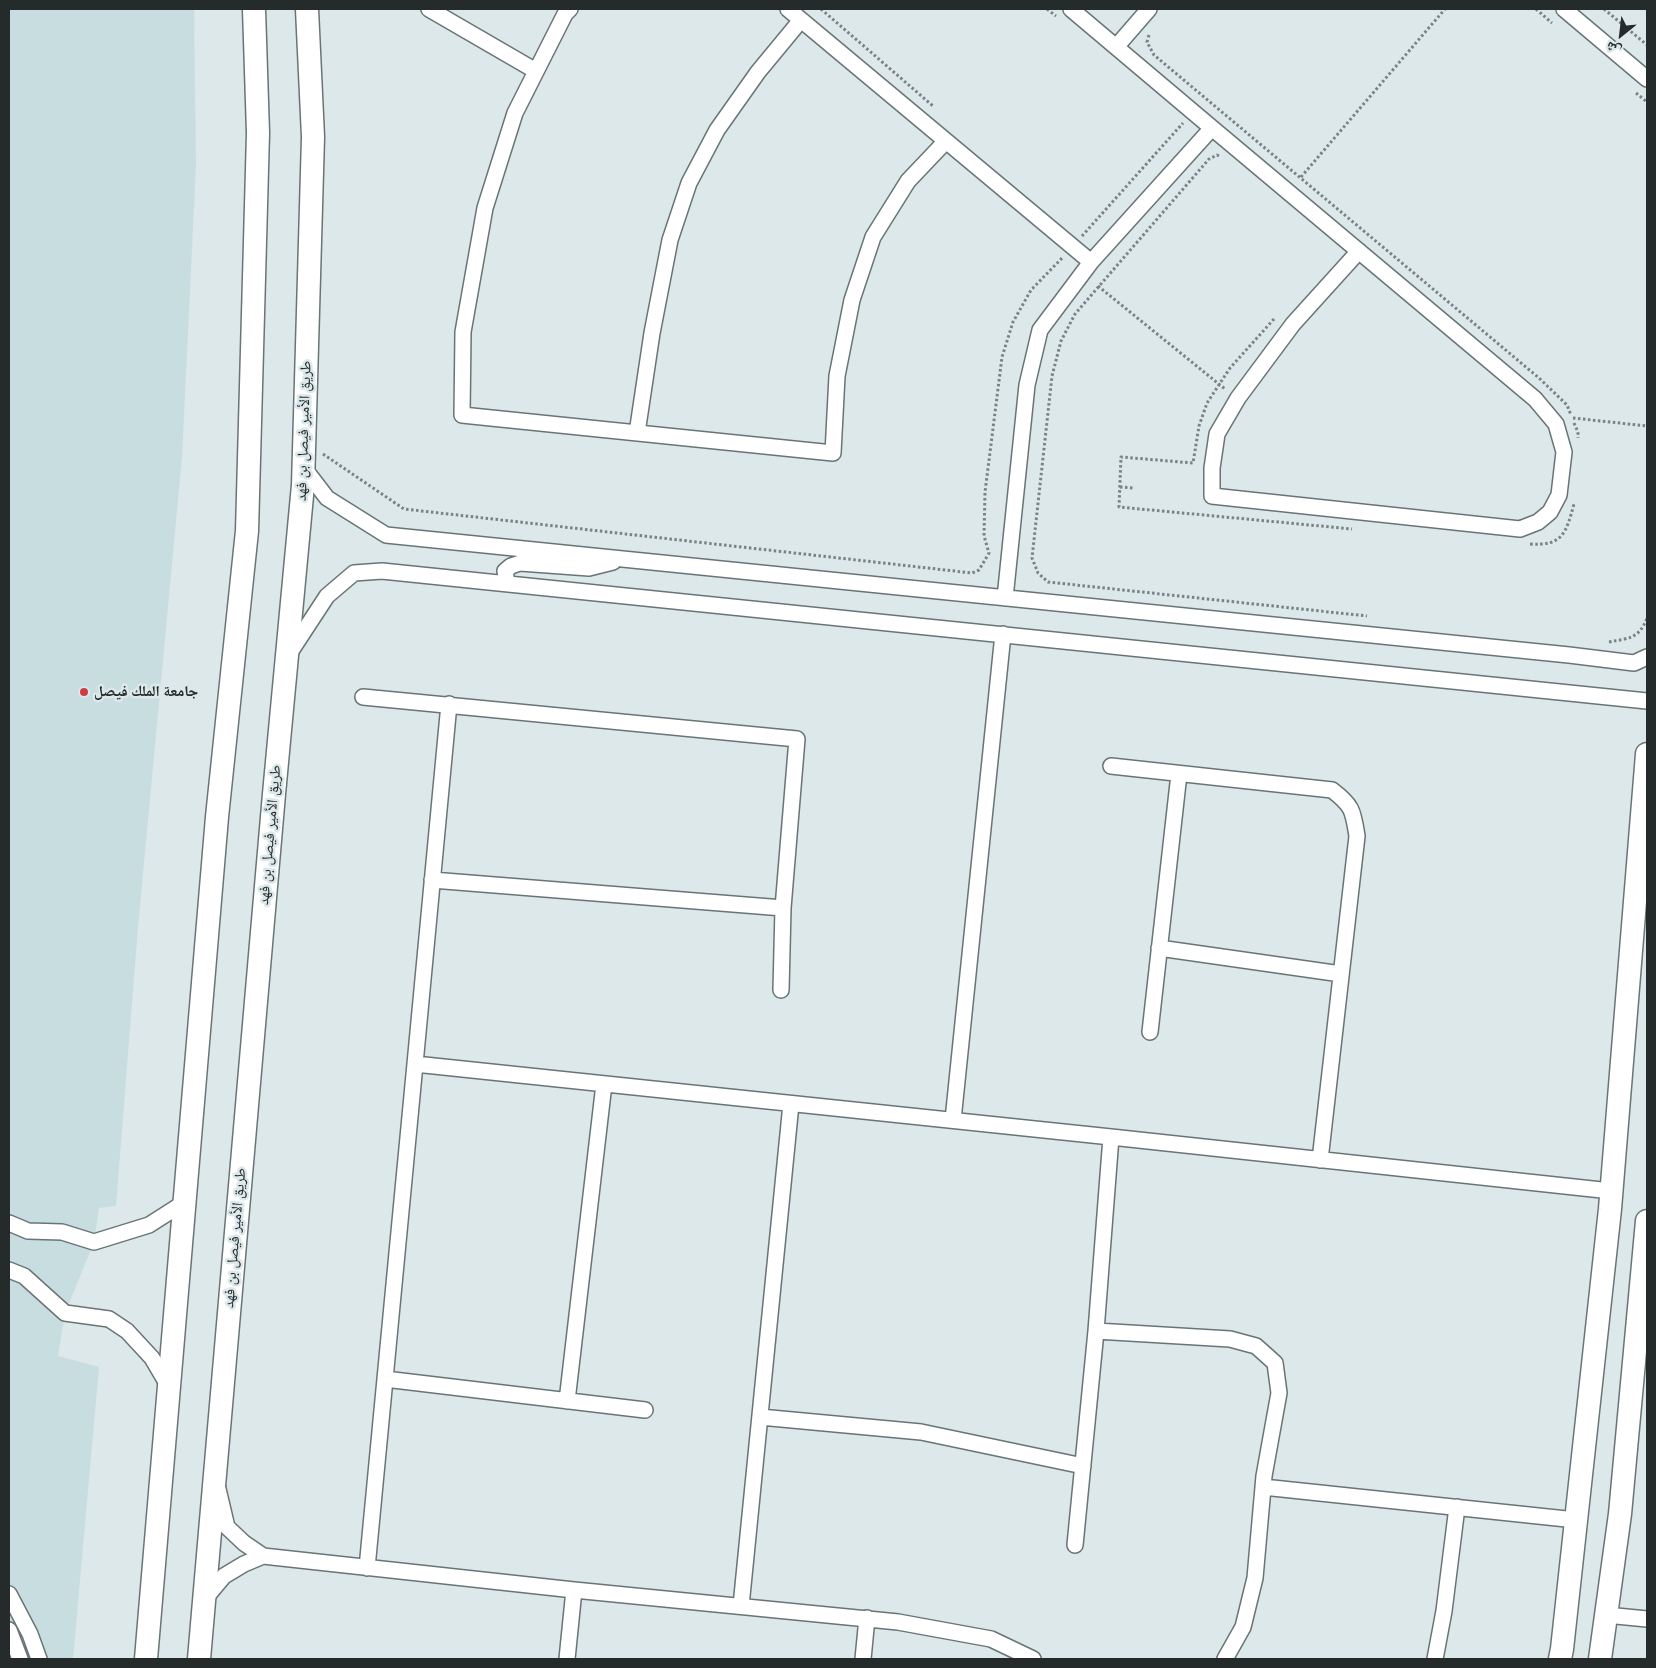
<!DOCTYPE html>
<meta charset="utf-8">
<style>
body{margin:0}
#map{position:relative;width:1656px;height:1668px;overflow:hidden;background:#dce8ea;font-family:"Fira Sans","Noto Naskh Arabic",sans-serif}
canvas{display:block}
.frame{position:absolute;inset:0;border:10px solid #252a2b;pointer-events:none}
.north{position:absolute;left:1596px;top:10px;width:50px;height:50px;-webkit-text-stroke:4px #dce8ea;paint-order:stroke;rotate:209deg;font-size:14px;font-weight:700;line-height:20px;text-align:center;color:#252a2b}
.north::after{content:'';display:block;margin:auto;width:18px;height:22px;background:#252a2b;clip-path:polygon(50% 0,100% 100%,50% 72%,0 100%)}
</style>
<div id="map">
<canvas width="1656" height="1668"></canvas>
<div class="frame"></div>
<div class="north">ش</div>
</div>
<script>
const ctx = document.querySelector('canvas').getContext('2d');
ctx.lineJoin = 'round';
function paint(path, color) { ctx.fillStyle = color; ctx.fill(path, 'evenodd'); }
function stroke(path, color, width, dash) { ctx.strokeStyle = color; ctx.lineWidth = width; ctx.lineCap = dash ? 'butt' : 'round'; ctx.setLineDash(dash || []); ctx.stroke(path); }
function label(font, color, halo, rows, align = 'center') {
  ctx.font = font + ' "Fira Sans","Noto Naskh Arabic",sans-serif'; ctx.lineWidth = 5; ctx.setLineDash([]); ctx.textBaseline = 'middle'; ctx.strokeStyle = halo; ctx.fillStyle = color; for (const [text, x, y, turn = 0] of rows) {
    ctx.save(); ctx.translate(x, y); ctx.rotate((+turn || 0) * Math.PI / 180); ctx.textAlign = isNaN(turn) ? turn : align; if (halo) ctx.strokeText(text, 0, 0); ctx.fillText(text, 0, 0); ctx.restore();
  }
}
paint(new Path2D(`
 M9 9H194L196 165 182 457 138 927 116 1206 99 1208 94 1242 65 1313 58 1356 99 1367 73 1659H9Z`), '#c8dde0');
const minor = new Path2D(`
 M429 9 536 71
 M570 9 565 14 515 113 485 208 463 332 462 415 833 453 837 376 852 300 873 237 908 181 946 141
 M788 9 1091 262 1040 330 1027 385 1005 598
 M1071 9 1212 128 1091 262
 M1564 9 1647 79
 M1116 47 1149 9
 M1212 128 1535 399 1556 424 1564 452 1559 495 1550 512 1538 522 1520 529 1212 496V468L1217 434 1238 398 1293 324 1359 251
 M637 433 652 333 670 240 689 183 717 130 758 72 801 20
 M304 468 327 498 386 535 1569 655 1634 663 1647 657
 M507 583 505 571 511 566 520 563 589 568 613 562
 M289 654 327 596 354 573 382 571 1647 701
 M363 697 797 739 783 908 432 880
 M449 704 415 1064 1111 1137 1096 1331 1230 1339 1256 1346 1275 1363 1279 1393 1264 1476 1255 1578 1243 1627 1225 1659
 M1111 766 1332 790C1353 806 1353 811 1357 836L1320 1160
 M1159 948 1341 974
 M781 990 783 908
 M1150 1032 1179 774
 M953 1120 1003 634
 M1111 1137 1611 1191
 M9 1223 28 1231 62 1232 94 1242 149 1225 185 1202
 M9 1270 24 1276 65 1313 109 1319 127 1331 152 1358 169 1387
 M385 1379 645 1410
 M567 1401 604 1084
 M760 1417 921 1432 1083 1466
 M1263 1487 1576 1520
 M1075 1545 1096 1331
 M263 1556 574 1590 898 1622 991 1639 1033 1659
 M367 1568 415 1064
 M9 1594 30 1634 39 1659
 M204 1600 224 1576 244 1564 263 1556 244 1543 227 1527 218 1489
 M741 1606 791 1104
 M1606 1615 1647 1619
 M9 1630 20 1659
 M567 1659 574 1590
 M863 1659 867 1618
 M1435 1659 1444 1611 1457 1507`);
const secondary = new Path2D(`
 M146 1659 217 817 247 531 258 133 254 9
 M199 1659 274 794 303 485 313 137 307 9
 M1560 1659 1562 1649 1610 1209 1647 754
 M1600 1659 1620 1514 1647 1221`);
stroke(minor, '#697476', 18);
stroke(secondary, '#697476', 25);
stroke(new Path2D(`
 M821 9 933 106
 M1047 9 1056 16
 M1536 9 1552 23
 M1604 9 1647 45
 M1149 35 1147 42 1154 55 1539 378 1567 405 1571 415
 M1636 93 1647 102
 M1219 156 1217 155 1209 159 1075 314 1061 341 1052 376 1032 558 1038 573 1048 582 1367 616
 M1301 177 1445 9
 M1082 236 1183 123
 M1098 286 1225 389
 M1274 319 1230 368 1207 403 1199 426 1193 463 1121 457 1119 507 1352 529
 M1573 418 1647 426
 M1574 423 1578 432V438
 M323 454 404 509 972 573 979 570 989 553 984 536 985 492 1002 357 1013 322 1031 290 1063 257
 M1120 487 1134 488
 M1530 544C1563 546 1566 533 1574 504
 M1609 642C1629 638 1639 639 1647 618`), '#7a8284', 3, [2.5, 2.5]);
stroke(minor, '#fff', 15);
stroke(secondary, '#fff', 22);
for (const [x, y, r, color] of [
 [84,692,5,"#cc3d3f"]
]) { const dot = new Path2D(); dot.arc(x, y, r, 0, 2 * Math.PI); ctx.fillStyle = color; ctx.fill(dot); stroke(dot, '#dce8ea', 2); }
label('15px', '#252a2b', '#dce8ea', [
 ["طريق الأمير فيصل بن فهد",304,431,-88],
 ["طريق الأمير فيصل بن فهد",270,835,-85],
 ["طريق الأمير فيصل بن فهد",235,1238,-85]
]);
label('bold 15px', '#252a2b', '#dce8ea', [
 ["جامعة الملك فيصل",94,692]
], 'left');
</script>
